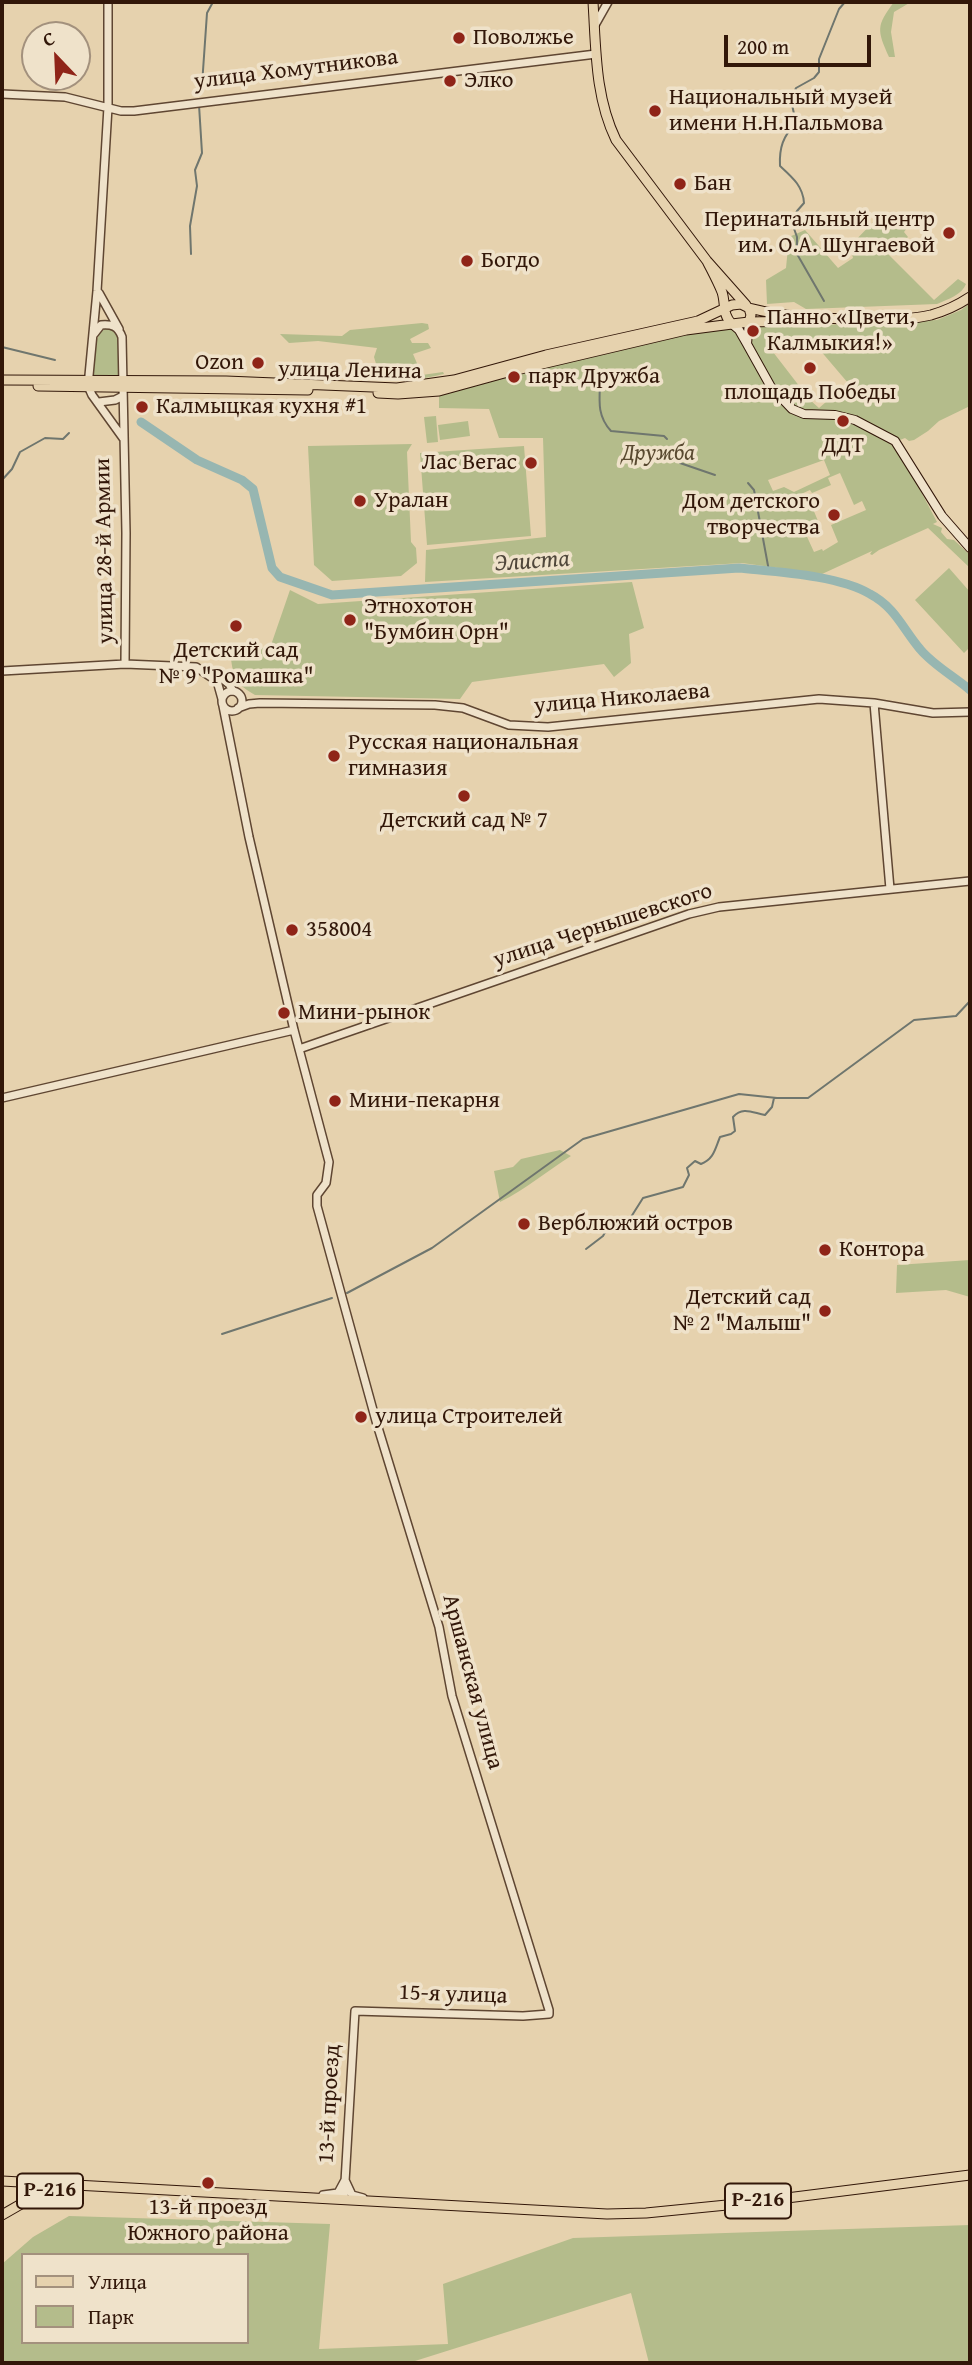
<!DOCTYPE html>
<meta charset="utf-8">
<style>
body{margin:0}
#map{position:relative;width:972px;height:2365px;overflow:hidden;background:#e6d2ae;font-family:"Gentium Book Plus",serif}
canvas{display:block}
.frame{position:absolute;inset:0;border:4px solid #321709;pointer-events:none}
.legend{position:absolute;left:21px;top:2253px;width:228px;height:91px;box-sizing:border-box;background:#efe2ca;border:2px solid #a3917d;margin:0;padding:9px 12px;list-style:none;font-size:21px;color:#321709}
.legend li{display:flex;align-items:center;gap:14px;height:35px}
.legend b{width:35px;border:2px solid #a3917d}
.north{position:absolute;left:21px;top:21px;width:70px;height:70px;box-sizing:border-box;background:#efe2ca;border:2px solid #a3917d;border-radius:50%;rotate:337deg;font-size:19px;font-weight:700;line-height:28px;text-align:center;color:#321709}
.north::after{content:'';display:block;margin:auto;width:24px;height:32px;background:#8f2418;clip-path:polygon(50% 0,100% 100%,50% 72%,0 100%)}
.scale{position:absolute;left:724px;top:35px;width:147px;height:32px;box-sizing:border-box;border:4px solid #321709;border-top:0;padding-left:9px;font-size:21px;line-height:24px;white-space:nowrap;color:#321709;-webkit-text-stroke:5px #efe2ca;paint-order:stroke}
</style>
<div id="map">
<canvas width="972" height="2365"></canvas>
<div class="frame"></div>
<ul class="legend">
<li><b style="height:9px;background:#e6d2ae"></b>Улица</li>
<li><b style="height:19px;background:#b4bc8b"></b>Парк</li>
</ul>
<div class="north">С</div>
<div class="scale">200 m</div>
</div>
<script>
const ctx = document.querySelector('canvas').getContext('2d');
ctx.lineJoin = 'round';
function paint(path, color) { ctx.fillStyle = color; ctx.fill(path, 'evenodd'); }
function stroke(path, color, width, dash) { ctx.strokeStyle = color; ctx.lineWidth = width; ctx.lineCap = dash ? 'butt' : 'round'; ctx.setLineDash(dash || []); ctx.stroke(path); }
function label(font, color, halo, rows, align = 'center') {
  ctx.font = font + ' "Gentium Book Plus",serif'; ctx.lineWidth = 7; ctx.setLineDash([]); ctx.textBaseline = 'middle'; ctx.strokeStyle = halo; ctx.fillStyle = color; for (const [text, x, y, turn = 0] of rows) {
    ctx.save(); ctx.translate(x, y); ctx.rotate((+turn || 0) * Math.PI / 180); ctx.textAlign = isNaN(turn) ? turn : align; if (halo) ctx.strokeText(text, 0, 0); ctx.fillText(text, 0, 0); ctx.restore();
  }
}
paint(new Path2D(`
 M894 2H911L894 12 891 32 895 57H889C877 30 876 26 894 2Z
 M878 217 901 222 907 228 904 232 908 237 898 245 888 241 882 248 934 300 958 279 966 284C962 295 948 299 937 304L806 309 794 302 767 304 766 280 786 268 789 237 805 230 838 268 853 258 850 246Z
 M970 303V406L939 421 928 431 914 440 909 441 905 438 895 442 937 522 933 524 942 528 941 532 947 539 954 540 970 555V568L928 528 879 550 872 555 870 554 872 551 822 574 742 563 425 582 426 550 546 537 543 438H499L489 409 439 408V396L529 371 682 333 731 326 749 343 750 332 758 325 778 327 937 320 961 310ZM808 336 848 383 819 408 810 400 773 352 784 341ZM824 460 830 475 794 492 784 487 773 491 768 480ZM840 473 854 505 862 501 866 510 831 525 838 542 823 551 822 549 814 552 803 528 818 521 808 497 792 503 790 499 810 490 812 493 831 485 828 478Z
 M422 323 428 324 429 329 410 339 412 343H428L431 348 413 354 422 375 443 372 444 374C431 377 415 381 402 378 391 375 392 373 379 374L374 357 377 348 318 341 289 343 280 334 342 336 350 330Z
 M109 327 118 334 120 376H92C94 360 92 332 109 327Z
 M436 416 438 442 427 443 424 417Z
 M468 421 470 436 440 440 438 425Z
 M412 444 407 452 411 542 416 548 417 563 401 576 332 581 314 565 308 446Z
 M524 446 531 536 427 545 420 453Z
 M949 568 970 592V647L964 653 915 600Z
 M632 582 644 628 629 634 631 663 614 677 604 664 472 682 460 699 255 695C237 684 234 681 231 659L271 645 290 590 318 604Z
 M560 1150 571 1156C547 1171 526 1189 500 1202L494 1171 513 1167 521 1159Z
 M970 1260V1297L946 1290 896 1293 897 1265Z
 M69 2216 330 2224 319 2349 448 2344 443 2284 573 2238 970 2225V2363H649L631 2293 415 2361 2 2363V2264L33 2237ZM23 2255H247V2342H23Z`), '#b4bc8b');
stroke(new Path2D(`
 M202 85 207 13 213 2
 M191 254 190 226 197 186 195 170 202 153 199 105
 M824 301 797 254V237L792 223 797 211 804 203C803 186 792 177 780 166 779 148 783 136 796 123L791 100 796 88 814 78 819 72V59L839 9 845 2
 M2 347 55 360
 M600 385C599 403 598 417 611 431L664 436 667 439
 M670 447 674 453
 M677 458 680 463 715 475
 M2 480 12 469 20 452 45 438 63 439 69 433
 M748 483 754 490 769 571
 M586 1249 603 1236 608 1227 624 1223 631 1217 643 1198 683 1187 689 1175 687 1168 695 1161 701 1164C714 1159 715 1149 720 1137L731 1134 735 1131 733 1117C743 1106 753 1113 765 1115L772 1107 774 1098
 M347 1293 432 1248 583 1139 739 1094 777 1098H808L914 1020 956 1016 970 1001
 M222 1334 332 1298`), '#6f766e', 2);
stroke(new Path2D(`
 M141 422 197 460 242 480 253 489 272 568 280 577 332 595 739 568C776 572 838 575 870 594 895 607 903 629 920 649 933 665 955 677 970 690`), '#97b6b1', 9);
const tertiary = new Path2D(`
 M108 2V107L97 291 88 386 92 395 123 438
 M595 25 608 2
 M2 94 65 97 121 111H134L596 54
 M99 293 119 329
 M94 334 101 325C112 324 118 326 122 337L126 533 125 664
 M99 402 115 400 123 396
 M2 671 125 664 196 667 217 681 222 699
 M213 672 229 684 233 691
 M222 701a10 10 0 1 1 20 0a10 10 0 1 1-20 0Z
 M874 703 890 889
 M223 706 249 837 294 1030 329 1162 326 1183 317 1195V1206L376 1421 439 1627 452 1696 549 2010V2014L523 2016 355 2011 344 2199
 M238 708 249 704 260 703 435 705 463 708 509 725 548 727 819 699 874 703 933 713 970 712
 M299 1049 689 914 719 907 970 881
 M2 1098 294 1030
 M323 2195 338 2193 345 2180 352 2195 363 2198`);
const secondary = new Path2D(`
 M732 324 739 330 747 344 749 322
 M747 344 771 387 792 409 804 414 835 415 855 420 895 441 942 516 970 548`);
const primary = new Path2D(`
 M593 2C596 49 595 97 616 140L707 261 746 305
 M749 308C788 318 826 319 867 319 888 319 910 320 931 315 945 311 958 305 970 297
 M749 322 795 321
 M2 380 226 381 397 388 454 380 546 355 698 321 732 305 741 304 749 308 751 315 749 322 732 324C722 315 726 304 722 292 718 282 712 271 707 261
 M38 386 308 390
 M378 393 398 394 439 391 508 372 686 330 732 324`);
const trunk = new Path2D(`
 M2 2181 607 2214 646 2213 747 2203 970 2175
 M2 2215 35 2196 71 2188`);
stroke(tertiary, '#5f4632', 10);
stroke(secondary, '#321709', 10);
stroke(primary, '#321709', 11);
stroke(trunk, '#321709', 11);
stroke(tertiary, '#efe2ca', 7);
stroke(secondary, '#efe2ca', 8);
stroke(primary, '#e6d2ae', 9);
stroke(trunk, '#e6d2ae', 9);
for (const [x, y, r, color] of [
 [459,38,7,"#8f2418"],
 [450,81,7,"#8f2418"],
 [655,111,7,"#8f2418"],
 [680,184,7,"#8f2418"],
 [949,233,7,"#8f2418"],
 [467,261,7,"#8f2418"],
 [753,331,7,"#8f2418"],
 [258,363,7,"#8f2418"],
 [810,368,7,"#8f2418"],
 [514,377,7,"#8f2418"],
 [142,407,7,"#8f2418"],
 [843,421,7,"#8f2418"],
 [531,463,7,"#8f2418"],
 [360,501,7,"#8f2418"],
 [834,515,7,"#8f2418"],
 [350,620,7,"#8f2418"],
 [236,626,7,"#8f2418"],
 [334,756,7,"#8f2418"],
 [464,796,7,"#8f2418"],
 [292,930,7,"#8f2418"],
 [284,1013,7,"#8f2418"],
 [335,1101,7,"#8f2418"],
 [524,1224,7,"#8f2418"],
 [825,1250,7,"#8f2418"],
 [825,1311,7,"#8f2418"],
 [361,1417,7,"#8f2418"],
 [208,2183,7,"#8f2418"]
]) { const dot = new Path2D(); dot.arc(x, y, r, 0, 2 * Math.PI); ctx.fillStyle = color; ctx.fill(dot); stroke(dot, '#efe2ca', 2.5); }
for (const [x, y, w] of [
 [50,2191,66],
 [758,2201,66]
]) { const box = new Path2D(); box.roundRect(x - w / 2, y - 17.5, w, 35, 5); ctx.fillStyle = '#efe2ca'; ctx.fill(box); stroke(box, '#321709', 2); }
label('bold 21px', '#321709', null, [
 ["Р-216",50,2191],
 ["Р-216",758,2201]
]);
label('23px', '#321709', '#efe2ca', [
 ["Поволжье",473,38],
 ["Элко",464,81],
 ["Национальный музей",669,98],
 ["имени Н.Н.Пальмова",669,124],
 ["Бан",694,184],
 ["Перинатальный центр",935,220,"right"],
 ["им. О.А. Шунгаевой",935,246,"right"],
 ["Богдо",481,261],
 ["Панно «Цвети,",767,318],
 ["Калмыкия!»",767,344],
 ["Ozon",244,363,"right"],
 ["парк Дружба",528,377],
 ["площадь Победы",810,393,"center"],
 ["Калмыцкая кухня #1",156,407],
 ["ДДТ",843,446,"center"],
 ["Лас Вегас",517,463,"right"],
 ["Уралан",374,501],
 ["Дом детского",820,502,"right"],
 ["творчества",820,528,"right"],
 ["Этнохотон",364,607],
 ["\"Бумбин Орн\"",364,633],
 ["Детский сад",236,651,"center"],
 ["№ 9 \"Ромашка\"",236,677,"center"],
 ["Русская национальная",348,743],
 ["гимназия",348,769],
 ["Детский сад № 7",464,821,"center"],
 ["358004",306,930],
 ["Мини-рынок",298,1013],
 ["Мини-пекарня",349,1101],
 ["Верблюжий остров",538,1224],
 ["Контора",839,1250],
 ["Детский сад",811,1298,"right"],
 ["№ 2 \"Малыш\"",811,1324,"right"],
 ["улица Строителей",375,1417],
 ["13-й проезд",208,2208,"center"],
 ["Южного района",208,2234,"center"]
], 'left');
label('23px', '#321709', '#efe2ca', [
 ["улица Хомутникова",296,70,-7],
 ["улица Ленина",350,371,1],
 ["улица 28-й Армии",105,551,-91],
 ["улица Николаева",622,699,-5],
 ["улица Чернышевского",603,926,-18],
 ["Аршанская улица",472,1682,75],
 ["15-я улица",453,1995,2],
 ["13-й проезд",330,2104,-87]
]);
label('italic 23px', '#594930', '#efe2ca', [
 ["Дружба",658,454]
]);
label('italic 24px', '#50473b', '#efe2ca', [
 ["Элиста",532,562,-4]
]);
</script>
